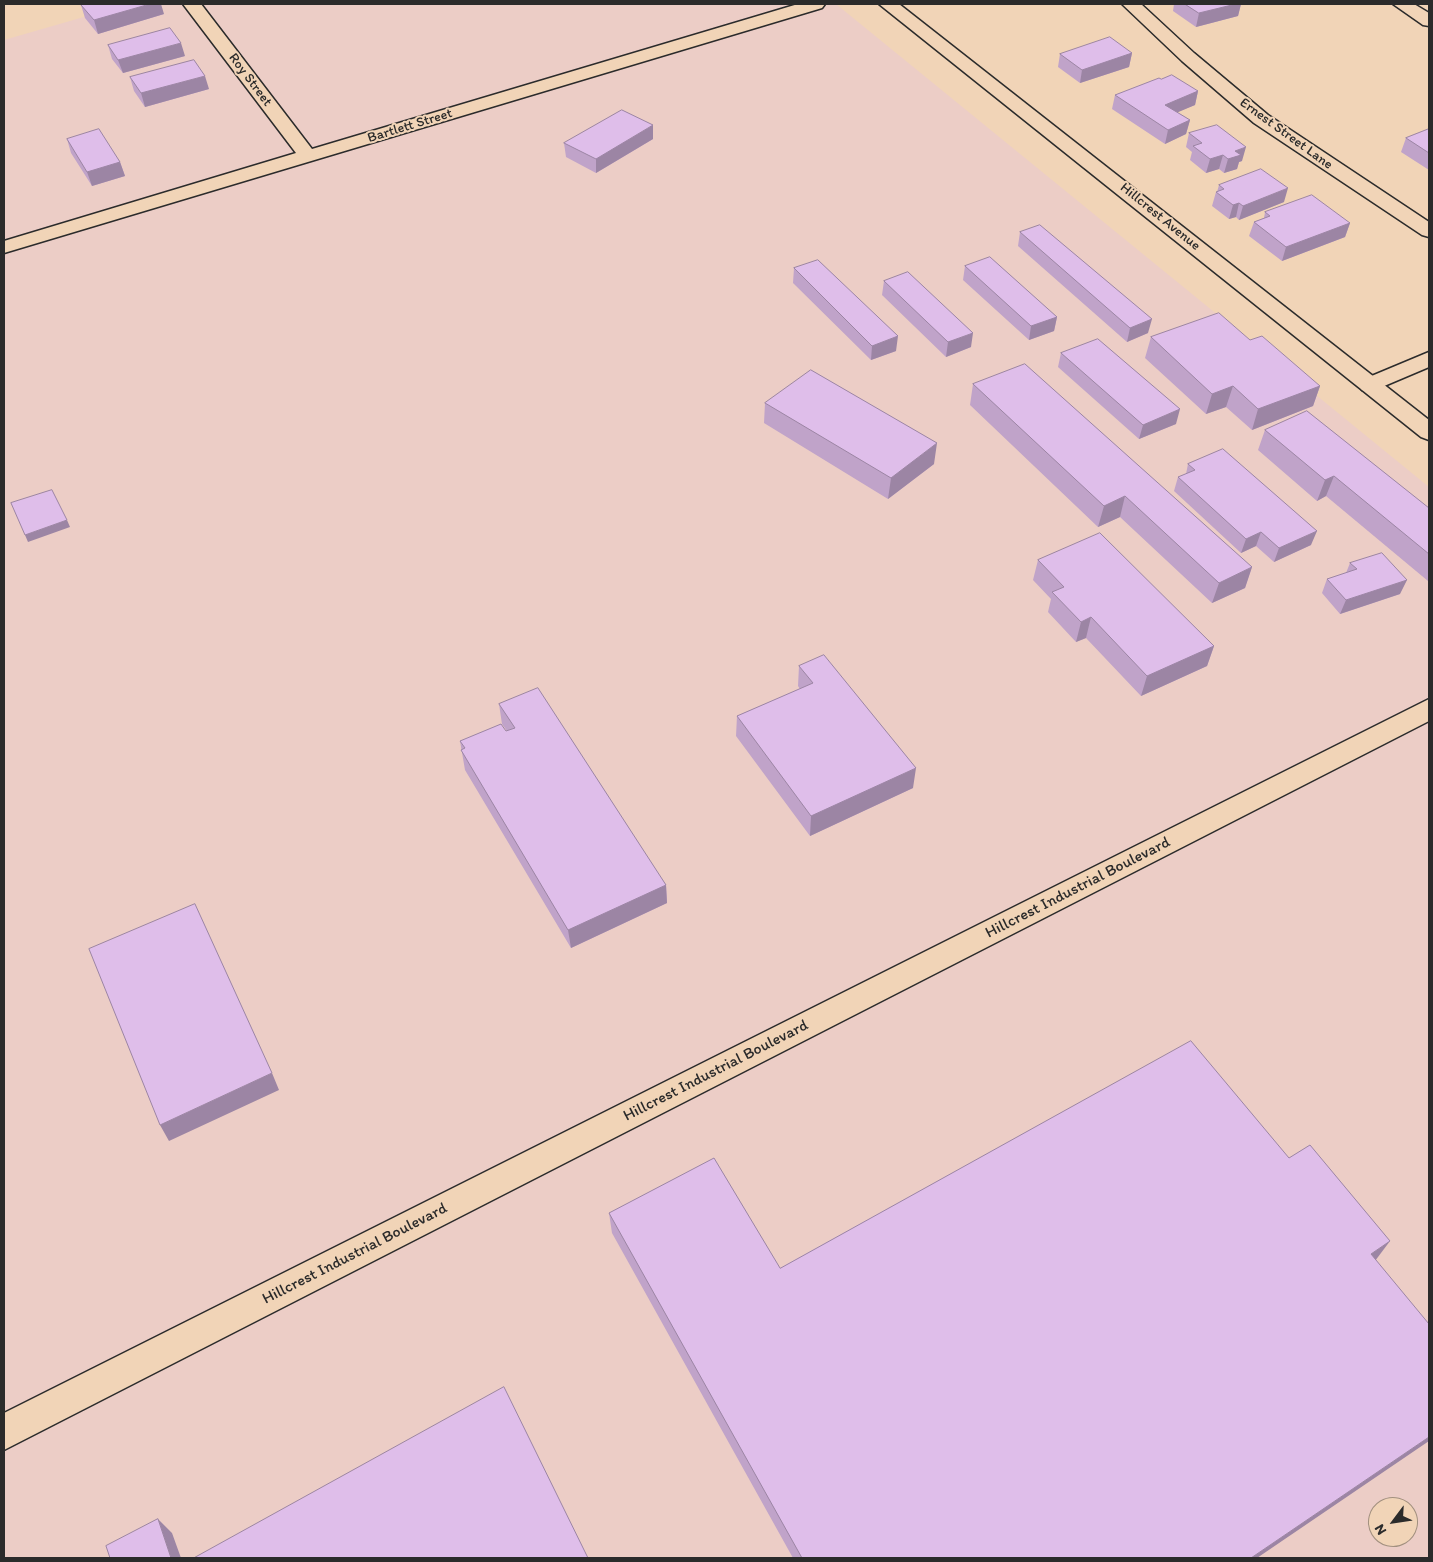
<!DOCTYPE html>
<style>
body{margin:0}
#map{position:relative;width:1433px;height:1562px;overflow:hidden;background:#f1d4b7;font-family:Itim,sans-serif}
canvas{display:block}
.frame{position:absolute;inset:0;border:5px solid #2b2b2b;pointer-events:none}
.north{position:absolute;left:1368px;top:1497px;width:50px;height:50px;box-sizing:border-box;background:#f1d4b7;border:1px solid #a2907f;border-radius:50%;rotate:239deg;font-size:14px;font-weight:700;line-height:20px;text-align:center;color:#2b2b2b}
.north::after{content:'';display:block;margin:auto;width:18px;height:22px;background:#2b2b2b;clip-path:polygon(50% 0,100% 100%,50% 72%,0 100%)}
</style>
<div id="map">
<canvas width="1433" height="1562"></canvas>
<div class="frame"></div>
<div class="north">N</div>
</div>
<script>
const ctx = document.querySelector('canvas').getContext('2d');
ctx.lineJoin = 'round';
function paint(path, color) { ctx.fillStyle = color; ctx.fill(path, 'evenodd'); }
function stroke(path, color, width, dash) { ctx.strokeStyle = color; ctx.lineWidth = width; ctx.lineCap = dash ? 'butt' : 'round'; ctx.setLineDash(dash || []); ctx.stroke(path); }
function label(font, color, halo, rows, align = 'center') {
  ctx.font = font + ' Itim,sans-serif'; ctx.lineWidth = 4; ctx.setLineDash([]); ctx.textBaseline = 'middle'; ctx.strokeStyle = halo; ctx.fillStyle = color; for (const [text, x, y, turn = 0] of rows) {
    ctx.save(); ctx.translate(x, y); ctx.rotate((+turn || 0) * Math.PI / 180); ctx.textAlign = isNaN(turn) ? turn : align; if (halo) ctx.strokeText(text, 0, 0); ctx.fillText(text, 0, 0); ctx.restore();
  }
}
paint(new Path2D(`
 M129 4H836L1429 487V1558H4V40ZM1378 1507H1408V1537H1378Z`), '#eccdc6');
const minor = new Path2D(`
 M183 4H201L312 149 798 4H825L822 8 4 253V241L296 153Z
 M1122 4H1141L1194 53 1268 115 1429 222V237L1422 235 1254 123 1182 61Z
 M1393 4H1414L1429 13V26L1423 25Z
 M1429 352V367L1370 392 1362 390 1359 385 1362 380Z
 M1429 699V721L4 1450V1413Z`);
const tertiary = new Path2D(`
 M879 4H899L1429 420V440L1421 437Z`);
stroke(minor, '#2b2b2b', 3);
stroke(tertiary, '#2b2b2b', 3);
paint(minor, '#f1d4b7');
paint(tertiary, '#f1d4b7');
paint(new Path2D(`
 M1174 4H1241L1238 16 1196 27 1173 11Z
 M81 5 164 14 98 34 85 18Z
 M108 45 185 56 123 73 112 59Z
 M1132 53 1129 67 1080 83 1058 67 1060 54Z
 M130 77 209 89 145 107 134 91Z
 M1161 79 1198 91 1195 105 1177 112 1190 120 1186 134 1165 144 1112 109 1115 95Z
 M1429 129V170L1401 152 1406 138Z
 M1189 133 1242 161 1239 162 1237 169 1224 173 1219 169 1206 173 1190 160 1192 152 1186 147Z
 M67 139 120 162 125 176 92 186 71 153Z
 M653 139 596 173 566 157 564 143Z
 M1219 185 1284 202 1239 220 1236 217 1229 219 1212 206 1216 192H1217Z
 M1265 212 1350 223 1345 237 1282 261 1249 236 1254 222 1264 218Z
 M1020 232 1148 333 1127 342 1018 246Z
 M965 266 1057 317 1054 331 1029 340 963 280Z
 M794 268 896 351 871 360 793 283Z
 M884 281 971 347 946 357 882 295Z
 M1151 337 1250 340 1320 386 1313 406 1252 430 1226 407 1206 414 1145 358Z
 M1061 353 1176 424 1139 439 1058 367Z
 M973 384 1252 567 1245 588 1212 603 1120 517 1098 527 970 405Z
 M765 403 934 464 888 499 764 423Z
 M1265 430 1429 508V581H1428L1326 496 1317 501 1258 450Z
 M1188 464 1311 545 1274 562 1256 546 1241 553 1174 491 1178 477 1186 474Z
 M1038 560 1214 646 1207 666 1141 696 1086 638 1076 642 1048 612 1051 599 1033 580Z
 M1350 563 1400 594 1340 614 1322 593 1327 579 1346 573Z
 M799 666 913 788 810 836 736 736 737 716 800 689 798 686Z
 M499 704 666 885 667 903 571 948 465 770 460 741 507 731 502 724Z
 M1289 1158 1376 1260 1257 1558H793L612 1233 609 1213 780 1268Z`), '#c0a3c9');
paint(new Path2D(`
 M150 4H161L164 14 98 34 94 20Z
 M1235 4H1241L1238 16 1196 27 1199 13Z
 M181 43 185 56 123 73 118 60Z
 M1132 53 1129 67 1080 83 1082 70Z
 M205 76 209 89 145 107 141 93Z
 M1198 91 1195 105 1162 119 1165 105Z
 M1190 120 1186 134 1165 144 1168 130Z
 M653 125V139L596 173V159Z
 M1246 147 1242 161 1239 162 1237 169 1224 173 1228 159 1235 151Z
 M1223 155 1219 169 1206 173 1210 159Z
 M120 162 125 176 92 186 87 172Z
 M1288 188 1284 202 1239 220 1243 206Z
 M1239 203 1236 217 1229 219 1233 205Z
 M1350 223 1345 237 1282 261 1286 247Z
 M1057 317 1054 331 1029 340 1031 326Z
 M1152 319 1148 333 1127 342 1130 328Z
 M973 333 971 347 946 357 948 342Z
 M898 336 896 351 871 360 872 346Z
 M1233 386 1226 407 1206 414 1212 394Z
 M1320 386 1313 406 1252 430 1258 409Z
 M1180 409 1176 424 1139 439 1143 425Z
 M937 443 934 464 888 499 891 478Z
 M1334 476 1326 496 1317 501 1325 480Z
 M1125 496 1120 517 1098 527 1104 506Z
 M67 520 70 527 28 542 25 535Z
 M1317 531 1311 545 1274 562 1279 548Z
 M1261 532 1256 546 1241 553 1246 539Z
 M1252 567 1245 588 1212 603 1219 583Z
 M1407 580 1400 594 1340 614 1346 600Z
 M1091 617 1086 638 1076 642 1081 622Z
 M1214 646 1207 666 1141 696 1147 676Z
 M916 768 913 788 810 836 811 816Z
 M666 885 667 903 571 948 568 930Z
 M272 1073 279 1090 169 1141 160 1125Z
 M1390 1241 1375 1261 1371 1254Z
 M1429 1437V1441L1257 1558H1251Z
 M158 1519 172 1533 181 1558H171Z`), '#9c85a4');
const building = new Path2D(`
 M84 4H150L94 20 81 5Z
 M1185 4H1236L1199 13Z
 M170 28 181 43 118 60 108 45Z
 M1110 37 1132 53 1082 70 1060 54Z
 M194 60 205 76 141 93 130 77Z
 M1172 75 1198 91 1165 105 1190 120 1168 130 1115 95 1159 78 1161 79Z
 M622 110 653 125 596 159 564 143Z
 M1217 125 1246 147 1235 151 1241 155 1228 159 1223 155 1210 159 1193 146 1202 143 1189 133Z
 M99 129 120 162 87 172 67 139Z
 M1429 129V153L1406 138Z
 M1261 169 1288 188 1243 206 1239 203 1233 205 1216 192 1224 189 1219 185Z
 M1312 195 1350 223 1286 247 1254 222 1270 216 1265 212Z
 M1040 225 1152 319 1130 328 1020 232Z
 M990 257 1057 317 1031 326 965 266Z
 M818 260 898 336 872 346 794 268Z
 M908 272 973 333 948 342 884 281Z
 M1219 313 1250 340 1262 336 1320 386 1258 409 1233 386 1212 394 1151 337Z
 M1098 339 1180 409 1143 425 1061 353Z
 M1025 364 1252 567 1219 583 1125 496 1104 506 973 384Z
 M811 370 937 443 891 478 765 403Z
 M1307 411 1429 508V554L1334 476 1325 480 1265 430Z
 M1223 449 1317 531 1279 548 1261 532 1246 539 1178 477 1195 470 1188 464Z
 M52 490 67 520 25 535 11 503Z
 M1100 533 1214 646 1147 676 1091 617 1081 622 1052 592 1064 587 1038 560Z
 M1382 553 1407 580 1346 600 1327 579 1357 569 1350 563Z
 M824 655 916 768 811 816 737 716 813 683 799 666Z
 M538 688 666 885 568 930 461 750 465 748 460 741 501 724 506 731 515 728 499 704Z
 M195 904 272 1073 160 1125 89 949Z
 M1191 1041 1289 1158 1310 1145 1390 1241 1371 1254 1429 1324V1437L1251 1558H802L609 1213 714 1158 780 1268Z
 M504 1387 588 1558H194Z
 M158 1519 171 1558H110L106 1546Z`);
paint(building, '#dfbeea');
stroke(building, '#9c85a4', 1);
label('14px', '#2b2b2b', '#f1d4b7', [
 ["Roy Street",250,80,53],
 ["Bartlett Street",410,126,-17],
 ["Ernest Street Lane",1286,134,36],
 ["Hillcrest Avenue",1160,217,39]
]);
label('16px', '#2b2b2b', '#f1d4b7', [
 ["Hillcrest Industrial Boulevard",1078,888,-27],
 ["Hillcrest Industrial Boulevard",716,1071,-27],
 ["Hillcrest Industrial Boulevard",355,1254,-27]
]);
</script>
